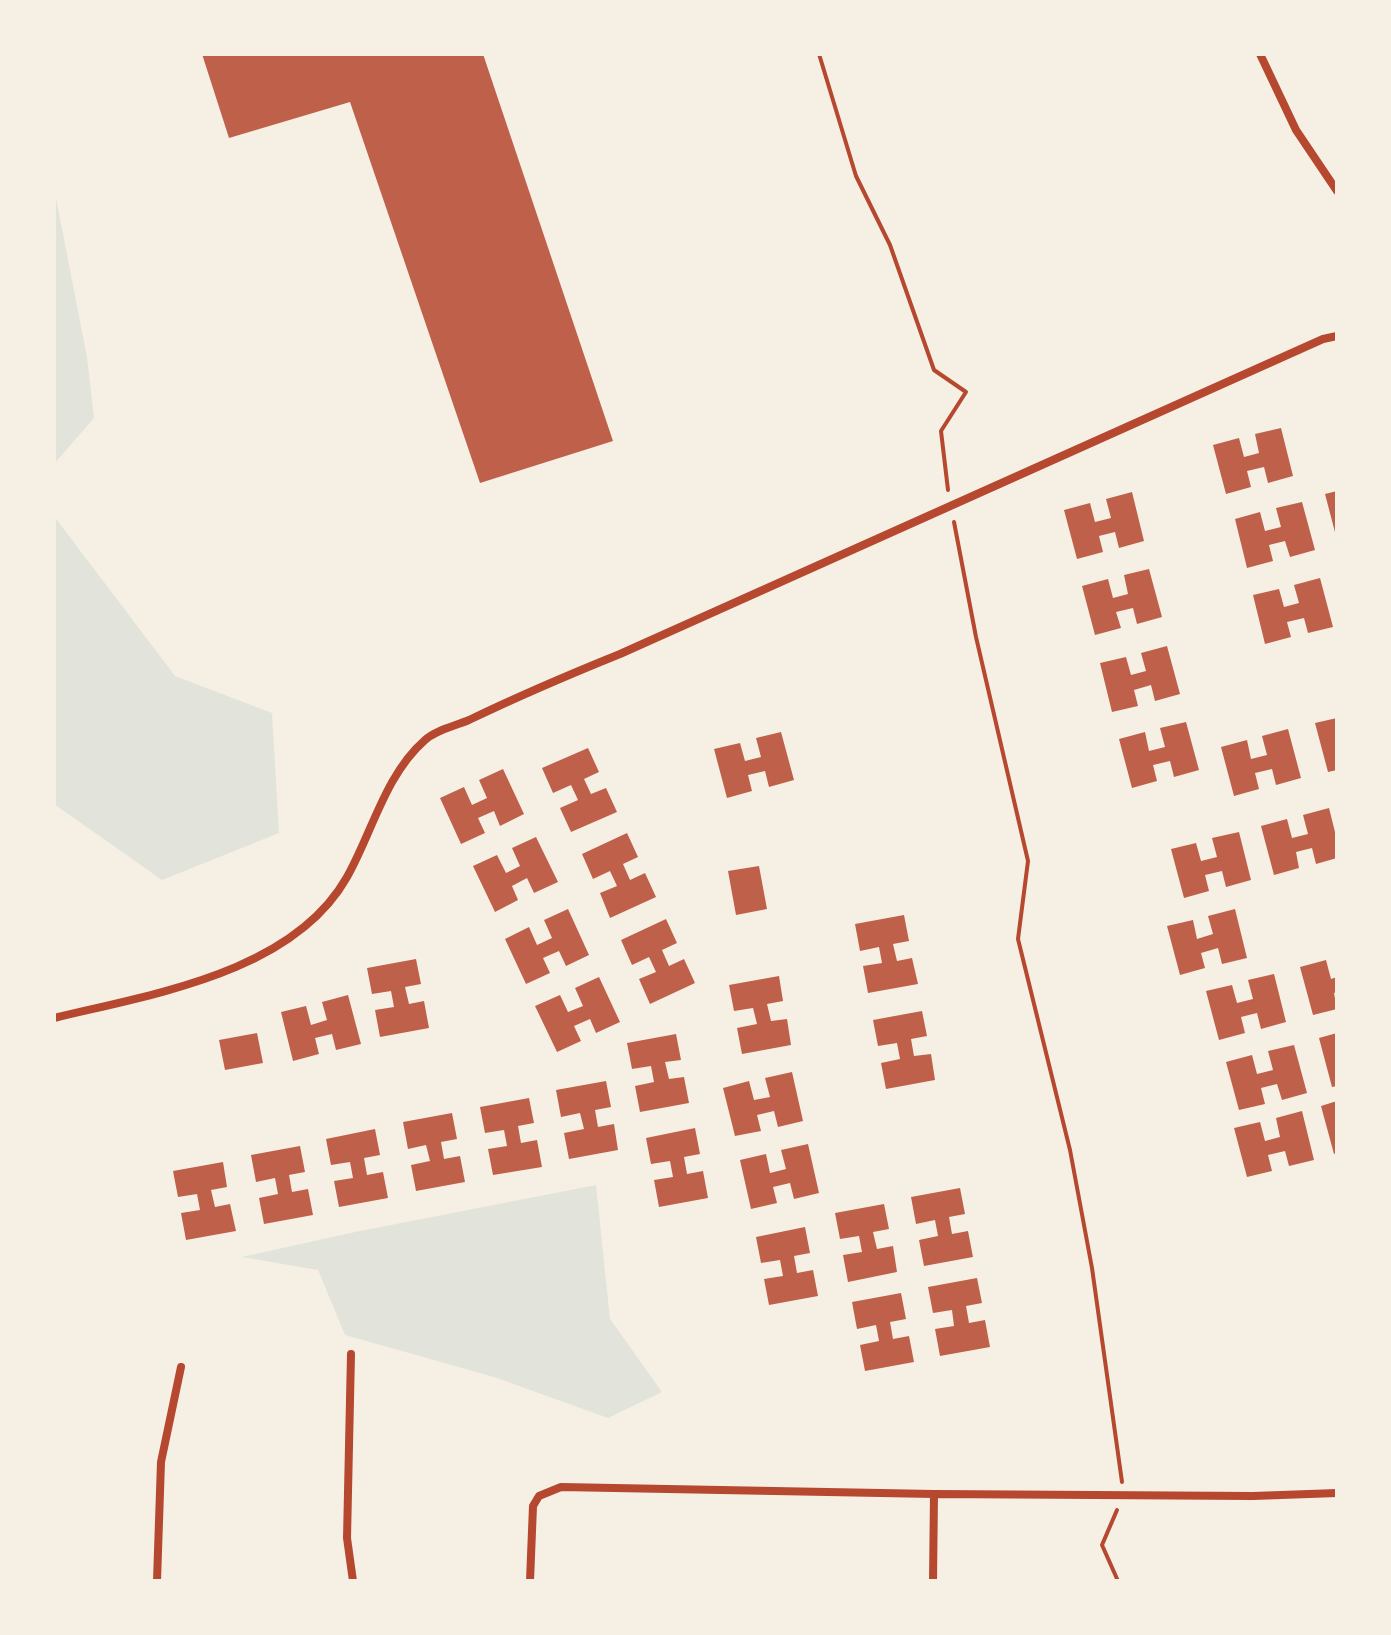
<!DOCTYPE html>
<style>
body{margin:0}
#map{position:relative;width:1391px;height:1635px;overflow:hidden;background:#f6efe4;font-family:"PT Sans",sans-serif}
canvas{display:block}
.frame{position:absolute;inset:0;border:56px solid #f6efe4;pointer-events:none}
</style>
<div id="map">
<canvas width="1391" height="1635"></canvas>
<div class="frame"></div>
</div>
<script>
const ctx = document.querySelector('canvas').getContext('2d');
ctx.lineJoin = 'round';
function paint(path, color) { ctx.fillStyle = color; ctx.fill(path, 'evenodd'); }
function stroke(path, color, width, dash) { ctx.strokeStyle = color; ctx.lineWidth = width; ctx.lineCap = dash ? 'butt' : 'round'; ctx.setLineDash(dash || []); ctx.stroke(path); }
paint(new Path2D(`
 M54 188 87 357 94 418 54 464Z
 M54 516 175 676 272 713 279 833 162 880 54 804Z
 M596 1185 610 1319 662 1392 608 1418 494 1377 345 1335 318 1270 242 1257 355 1232Z`), '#e2e4dc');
paint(new Path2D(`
 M202 54H483L613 441 480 483 350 102 229 138Z
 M1281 428 1293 476 1268 483 1264 467 1247 471 1251 487 1226 494 1213 445 1239 438 1244 457 1259 453 1255 434Z
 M1337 491V536H1336L1325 494Z
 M1132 492 1144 541 1119 548 1115 532 1099 536 1103 552 1077 559 1064 510 1090 503 1095 522 1111 518 1106 499Z
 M1302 502 1315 550 1290 557 1285 541 1269 545 1273 561 1247 568 1235 519 1260 512 1265 531 1281 527 1276 508Z
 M1149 569 1162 617 1137 624 1133 608 1116 612 1121 628 1095 635 1082 586 1108 579 1113 598 1128 594 1124 575Z
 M1320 578 1333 627 1308 633 1304 618 1287 622 1291 637 1265 644 1253 595 1279 589 1284 607 1299 603 1294 585Z
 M1167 646 1180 694 1155 701 1151 685 1134 690 1138 706 1112 712 1100 663 1126 657 1131 675 1146 671 1141 653Z
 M1337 718V770L1328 772 1315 723Z
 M1186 722 1199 770 1174 777 1170 761 1153 765 1157 781 1132 788 1119 739 1145 732 1149 751 1165 747 1160 728Z
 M1288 729 1301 778 1276 785 1272 769 1255 773 1259 789 1234 796 1221 747 1247 740 1251 759 1267 755 1262 736Z
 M781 732 794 780 769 787 765 771 748 775 752 791 727 798 714 749 740 743 745 761 761 757 756 738Z
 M588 748 599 772 584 779 591 794 606 788 617 812 571 832 560 808 578 800 571 785 553 793 542 768Z
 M503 769 524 814 500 826 494 811 478 818 485 833 461 844 440 798 464 787 472 805 487 798 479 780Z
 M1329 808 1337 840V858L1316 864 1312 848 1296 852 1299 868 1274 875 1261 826 1287 819 1292 838 1308 834 1303 815Z
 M1239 832 1251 880 1226 887 1222 871 1205 875 1209 891 1184 898 1171 849 1196 843 1201 861 1217 857 1212 838Z
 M627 833 638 857 623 864 630 880 645 873 656 897 610 918 600 893 617 886 610 871 593 879 582 854Z
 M536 837 558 882 534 893 527 878 512 886 518 900 495 912 473 866 497 855 506 873 520 866 512 848Z
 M759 866 767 909 736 915 728 871Z
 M568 909 589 955 566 966 559 951 543 958 550 973 526 984 505 939 529 927 537 945 552 938 544 920Z
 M1235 909 1247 958 1222 964 1218 948 1201 953 1205 968 1180 975 1167 926 1193 920 1197 939 1213 934 1208 916Z
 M904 915 909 941 893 944 897 961 912 958 918 984 868 993 863 966 882 963 879 947 860 951 855 924Z
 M666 919 677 943 662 950 669 966 684 959 695 983 650 1004 639 979 656 972 649 957 632 965 621 940Z
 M416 959 421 984 405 987 409 1004 424 1001 429 1028 380 1037 375 1010 394 1007 391 991 372 994 367 968Z
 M1326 960 1331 979 1337 977V992L1334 993 1337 1009 1313 1015 1300 967Z
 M1274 974 1286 1022 1261 1029 1257 1013 1241 1017 1245 1033 1219 1040 1206 991 1232 985 1237 1003 1253 999 1248 980Z
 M779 976 783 1001 767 1004 771 1021 787 1019 791 1045 742 1054 737 1028 757 1024 753 1008 734 1011 729 985Z
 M599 977 620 1022 596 1033 590 1019 574 1026 581 1041 557 1052 535 1006 560 995 568 1012 583 1006 575 988Z
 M348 995 361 1044 336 1050 332 1034 315 1038 319 1054 293 1061 281 1012 306 1006 311 1025 327 1020 322 1002Z
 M922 1011 927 1036 911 1039 914 1056 931 1054 935 1080 886 1089 881 1063 900 1059 897 1043 878 1046 873 1020Z
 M257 1033 263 1063 225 1070 219 1040Z
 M1337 1033V1086L1332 1087 1319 1038Z
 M676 1034 681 1060 665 1062 669 1079 684 1077 689 1103 640 1112 635 1086 654 1082 651 1066 632 1069 627 1043Z
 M1294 1045 1307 1093 1282 1100 1277 1084 1261 1088 1265 1104 1239 1110 1226 1062 1252 1055 1257 1074 1273 1070 1268 1051Z
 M792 1072 803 1121 778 1127 774 1111 757 1115 761 1131 735 1136 723 1088 749 1081 754 1100 770 1097 765 1078Z
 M606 1081 611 1107 595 1110 598 1127 614 1124 618 1150 569 1159 564 1133 584 1129 580 1113 561 1117 556 1090Z
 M529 1098 534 1123 518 1126 521 1143 537 1140 542 1167 493 1175 488 1149 507 1146 504 1130 485 1133 480 1107Z
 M1337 1101V1153L1334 1154 1321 1106Z
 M1302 1111 1314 1160 1289 1166 1285 1151 1268 1155 1272 1171 1247 1177 1234 1128 1260 1122 1265 1141 1280 1137 1276 1118Z
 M452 1113 457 1139 441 1142 444 1159 460 1156 465 1182 416 1191 411 1165 430 1161 426 1145 408 1149 403 1122Z
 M695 1128 700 1154 684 1157 687 1174 703 1171 708 1198 659 1207 654 1180 673 1177 670 1161 651 1164 646 1138Z
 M375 1129 380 1155 364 1158 367 1175 383 1172 388 1198 339 1207 334 1181 353 1178 350 1162 331 1165 326 1139Z
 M808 1144 819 1193 794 1199 790 1183 773 1187 777 1203 751 1209 740 1160 766 1154 770 1173 786 1169 781 1150Z
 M300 1146 305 1172 289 1175 292 1192 308 1189 313 1215 264 1224 259 1198 278 1194 275 1178 256 1182 251 1155Z
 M223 1162 227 1187 211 1190 215 1207 230 1204 236 1231 186 1240 181 1213 200 1210 197 1194 178 1197 173 1171Z
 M960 1188 965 1214 949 1217 952 1234 968 1231 973 1257 924 1266 919 1240 938 1236 935 1220 916 1224 911 1197Z
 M884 1204 889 1229 873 1232 877 1249 893 1246 897 1272 848 1282 843 1255 862 1252 859 1236 840 1239 835 1213Z
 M805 1227 810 1253 794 1256 797 1273 813 1270 818 1296 769 1305 764 1279 783 1276 780 1260 761 1263 756 1237Z
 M977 1278 982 1303 966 1306 969 1323 985 1320 990 1347 940 1356 935 1329 954 1326 952 1310 933 1313 928 1287Z
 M901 1293 906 1319 890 1322 893 1339 909 1336 914 1362 865 1371 860 1345 879 1341 876 1325 857 1329 852 1302Z`), '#bf614a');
stroke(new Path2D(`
 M819 54 856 176 890 245 934 370 966 392 941 431 948 490
 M954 522 976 637 1028 861 1018 939 1070 1150 1092 1268 1122 1482
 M1117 1510 1102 1545 1118 1581`), '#b5482f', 4);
stroke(new Path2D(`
 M1260 54 1296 130 1337 191
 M54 1018C152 994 293 973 347 877 372 833 385 775 425 740 436 730 455 726 469 720 519 696 568 675 620 654L1323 339 1337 336
 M351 1354 347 1538 353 1581
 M157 1581 161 1462 181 1367
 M530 1581 533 1506 539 1496 561 1487 934 1494 1253 1496 1337 1493
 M933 1581 934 1494`), '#b5482f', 8);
</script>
